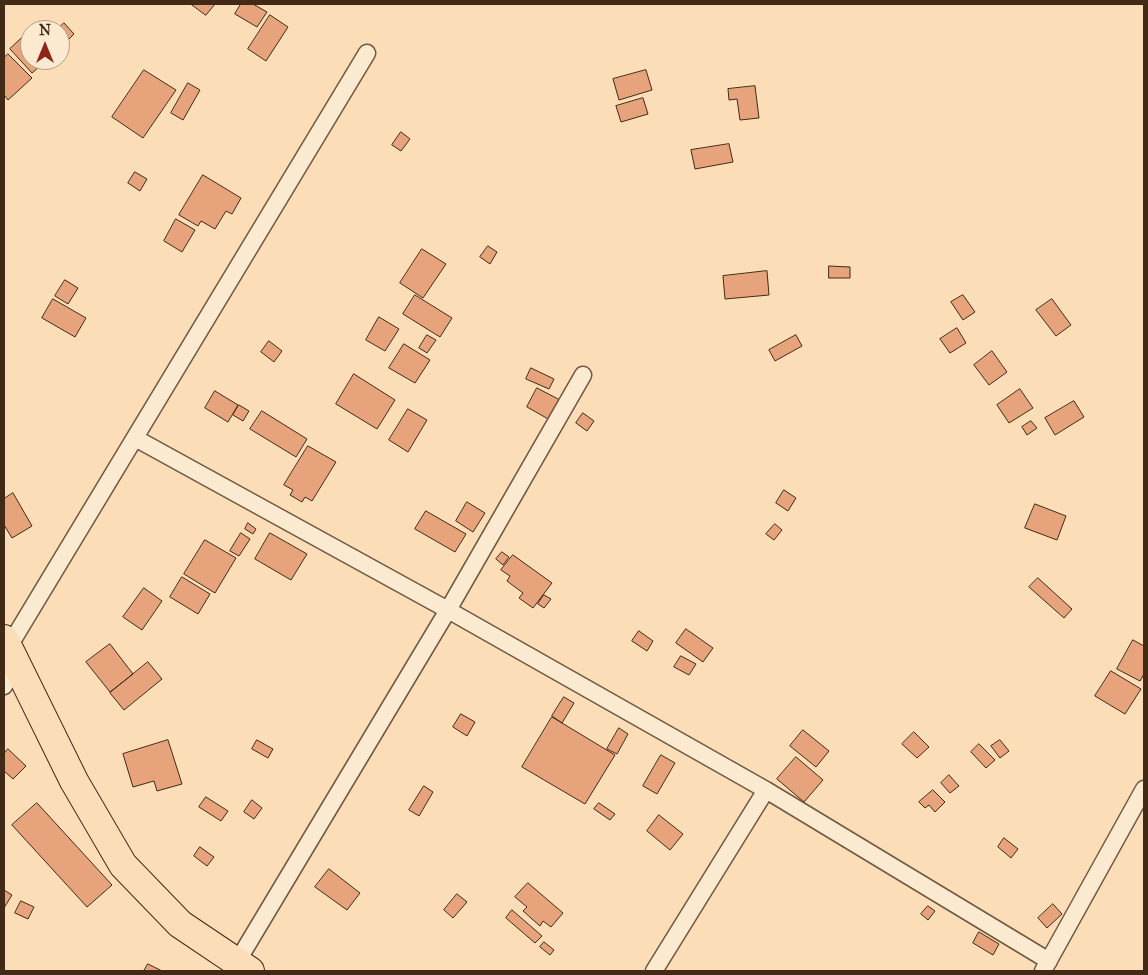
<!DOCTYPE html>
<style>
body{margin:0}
#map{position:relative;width:1148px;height:975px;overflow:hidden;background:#fbdeb7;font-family:"IM FELL Great Primer",serif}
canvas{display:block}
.frame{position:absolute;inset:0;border:5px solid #422a17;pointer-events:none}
.north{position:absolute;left:20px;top:20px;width:50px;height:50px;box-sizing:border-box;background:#fcead0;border:1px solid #b29d86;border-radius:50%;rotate:0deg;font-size:14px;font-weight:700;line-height:20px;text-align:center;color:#422a17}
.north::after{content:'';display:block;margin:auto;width:18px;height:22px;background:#8f2418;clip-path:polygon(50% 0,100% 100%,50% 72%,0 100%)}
</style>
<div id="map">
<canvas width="1148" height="975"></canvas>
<div class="frame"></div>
<div class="north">N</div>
</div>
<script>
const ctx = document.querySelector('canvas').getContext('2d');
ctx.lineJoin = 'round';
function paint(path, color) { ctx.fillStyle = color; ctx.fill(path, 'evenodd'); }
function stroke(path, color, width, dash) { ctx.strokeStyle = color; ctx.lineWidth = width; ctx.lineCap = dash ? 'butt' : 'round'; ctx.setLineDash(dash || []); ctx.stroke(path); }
const building = new Path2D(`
 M191 4H215L206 15Z
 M241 4H253L267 12 257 27 235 14Z
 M270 15 288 27 266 61 248 49Z
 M64 23 74 34 60 48V30H57Z
 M24 36 30 43V60L46 61 32 73 10 49Z
 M8 54 32 78 8 100 4 95V58Z
 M144 70 176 90 143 138 112 117Z
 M646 70 652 90 619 100 613 79Z
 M188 83 200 90 183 120 171 113Z
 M755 86 759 118 740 120 737 99 729 100 728 89Z
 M643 98 648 114 621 122 616 106Z
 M401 132 410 139 401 151 392 145Z
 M729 144 733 162 695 169 691 150Z
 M135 172 147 179 140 191 128 183Z
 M203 175 241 198 232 214 226 211 215 229 201 221 198 226 179 215Z
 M176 219 195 230 182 252 164 241Z
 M488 246 497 252 490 264 480 257Z
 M422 249 446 264 423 298 400 283Z
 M829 266 850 267V278H829Z
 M767 271 769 295 725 299 723 276Z
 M65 280 78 288 68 304 55 296Z
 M415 295 452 318 440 337 403 314Z
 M963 295 975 312 963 320 951 302Z
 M53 299 86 318 75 337 42 318Z
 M1052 299 1071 325 1056 336 1036 310Z
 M379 317 399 329 385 351 366 340Z
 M957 328 966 343 950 353 940 339Z
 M427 335 436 340 427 353 419 348Z
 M796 335 802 346 775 361 769 350Z
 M269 341 282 351 274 362 261 352Z
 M404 344 430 360 415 383 389 368Z
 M992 351 1007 372 989 385 974 365Z
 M531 368 554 379 549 389 526 379Z
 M354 374 395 400 377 429 336 404Z
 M537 388 560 400 550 420 527 407Z
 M1020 389 1033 408 1009 423 997 405Z
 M215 391 238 405 228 422 205 408Z
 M1074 401 1084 417 1055 435 1045 418Z
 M239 405 249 411 243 421 233 415Z
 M408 409 427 420 408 452 389 440Z
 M262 411 307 439 296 457 250 429Z
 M583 413 594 421 587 431 576 423Z
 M1031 421 1037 428 1027 435 1022 427Z
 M308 446 336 462 312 501 305 497 302 502 290 495 293 490 284 485Z
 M784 490 796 498 788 511 776 503Z
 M13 493 32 526 12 538 4 525V499Z
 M467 502 485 513 473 532 456 521Z
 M1035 504 1066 516 1057 540 1025 528Z
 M426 511 466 534 455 552 415 529Z
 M248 523 256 529 253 534 245 529Z
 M775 524 782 530 774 540 766 534Z
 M241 533 250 539 239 556 230 551Z
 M270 533 307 554 291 580 255 559Z
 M205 540 236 558 215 593 184 574Z
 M502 552 509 557 503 565 496 559Z
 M513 555 552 583 533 608 519 598 523 593 507 581 510 576 501 570Z
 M182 577 210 594 198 614 170 597Z
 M1038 578 1072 609 1064 618 1029 587Z
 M144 588 162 601 142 630 123 617Z
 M544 595 551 599 544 608 538 604Z
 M686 629 713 648 703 662 676 643Z
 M639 631 653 641 647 651 632 641Z
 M1133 640 1144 646V674L1140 681 1117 669Z
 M110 644 133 674 110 692 86 662Z
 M681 656 696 664 689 675 674 667Z
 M148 662 162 679 124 710 110 693Z
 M1111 671 1141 689 1125 714 1095 696Z
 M564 697 574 703 562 723 552 716Z
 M461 714 475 722 467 736 453 727Z
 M552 717 615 755 585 804 522 767Z
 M619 728 628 734 617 754 607 749Z
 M803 730 829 751 816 767 790 746Z
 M914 732 929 747 917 758 902 744Z
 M168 740 182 784 157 791 154 781 133 787 123 754Z
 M257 740 273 749 268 758 252 749Z
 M1000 740 1009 751 1000 758 991 746Z
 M979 744 995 760 986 768 971 752Z
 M8 749 26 766 13 779 4 771V754Z
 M661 755 675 763 657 794 643 786Z
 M796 757 823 780 804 802 777 779Z
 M949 775 959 786 950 793 941 783Z
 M424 786 433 792 419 816 409 810Z
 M933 790 945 802 935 812 929 805 925 808 919 802Z
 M206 797 228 811 221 821 199 807Z
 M252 800 262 808 254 819 244 812Z
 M37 803 112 885 87 907 12 825Z
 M599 803 615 814 610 820 594 809Z
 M659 815 683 834 670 850 647 831Z
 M1004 838 1018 849 1011 858 998 847Z
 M200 847 214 857 207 866 194 856Z
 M329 869 360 893 347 910 315 887Z
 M528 883 563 913 551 927 543 921 540 926 523 911 527 907 515 897Z
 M4 890 12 895 4 908Z
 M457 894 467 902 453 918 444 910Z
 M21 901 34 907 28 919 15 913Z
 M1053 904 1062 914 1047 928 1038 918Z
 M928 906 935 911 928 920 921 914Z
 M512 910 542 936 535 943 506 918Z
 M979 932 999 944 993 955 973 943Z
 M544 942 554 950 550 955 540 947Z
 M148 964 162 971H144Z`);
paint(building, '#e7a37b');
stroke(building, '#422a17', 1);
const street = new Path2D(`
 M135 438 448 610 766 790 654 971
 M8 648 367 53
 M4 686 16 665
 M766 790 1049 961
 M237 962 448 610 583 375
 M1043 971 1144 789`);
const highway = new Path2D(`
 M4 639 74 781 123 865 180 924 250 971`);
stroke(street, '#70573f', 19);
stroke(highway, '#422a17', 30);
stroke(street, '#fcead0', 16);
stroke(highway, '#fbdeb7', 28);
</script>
